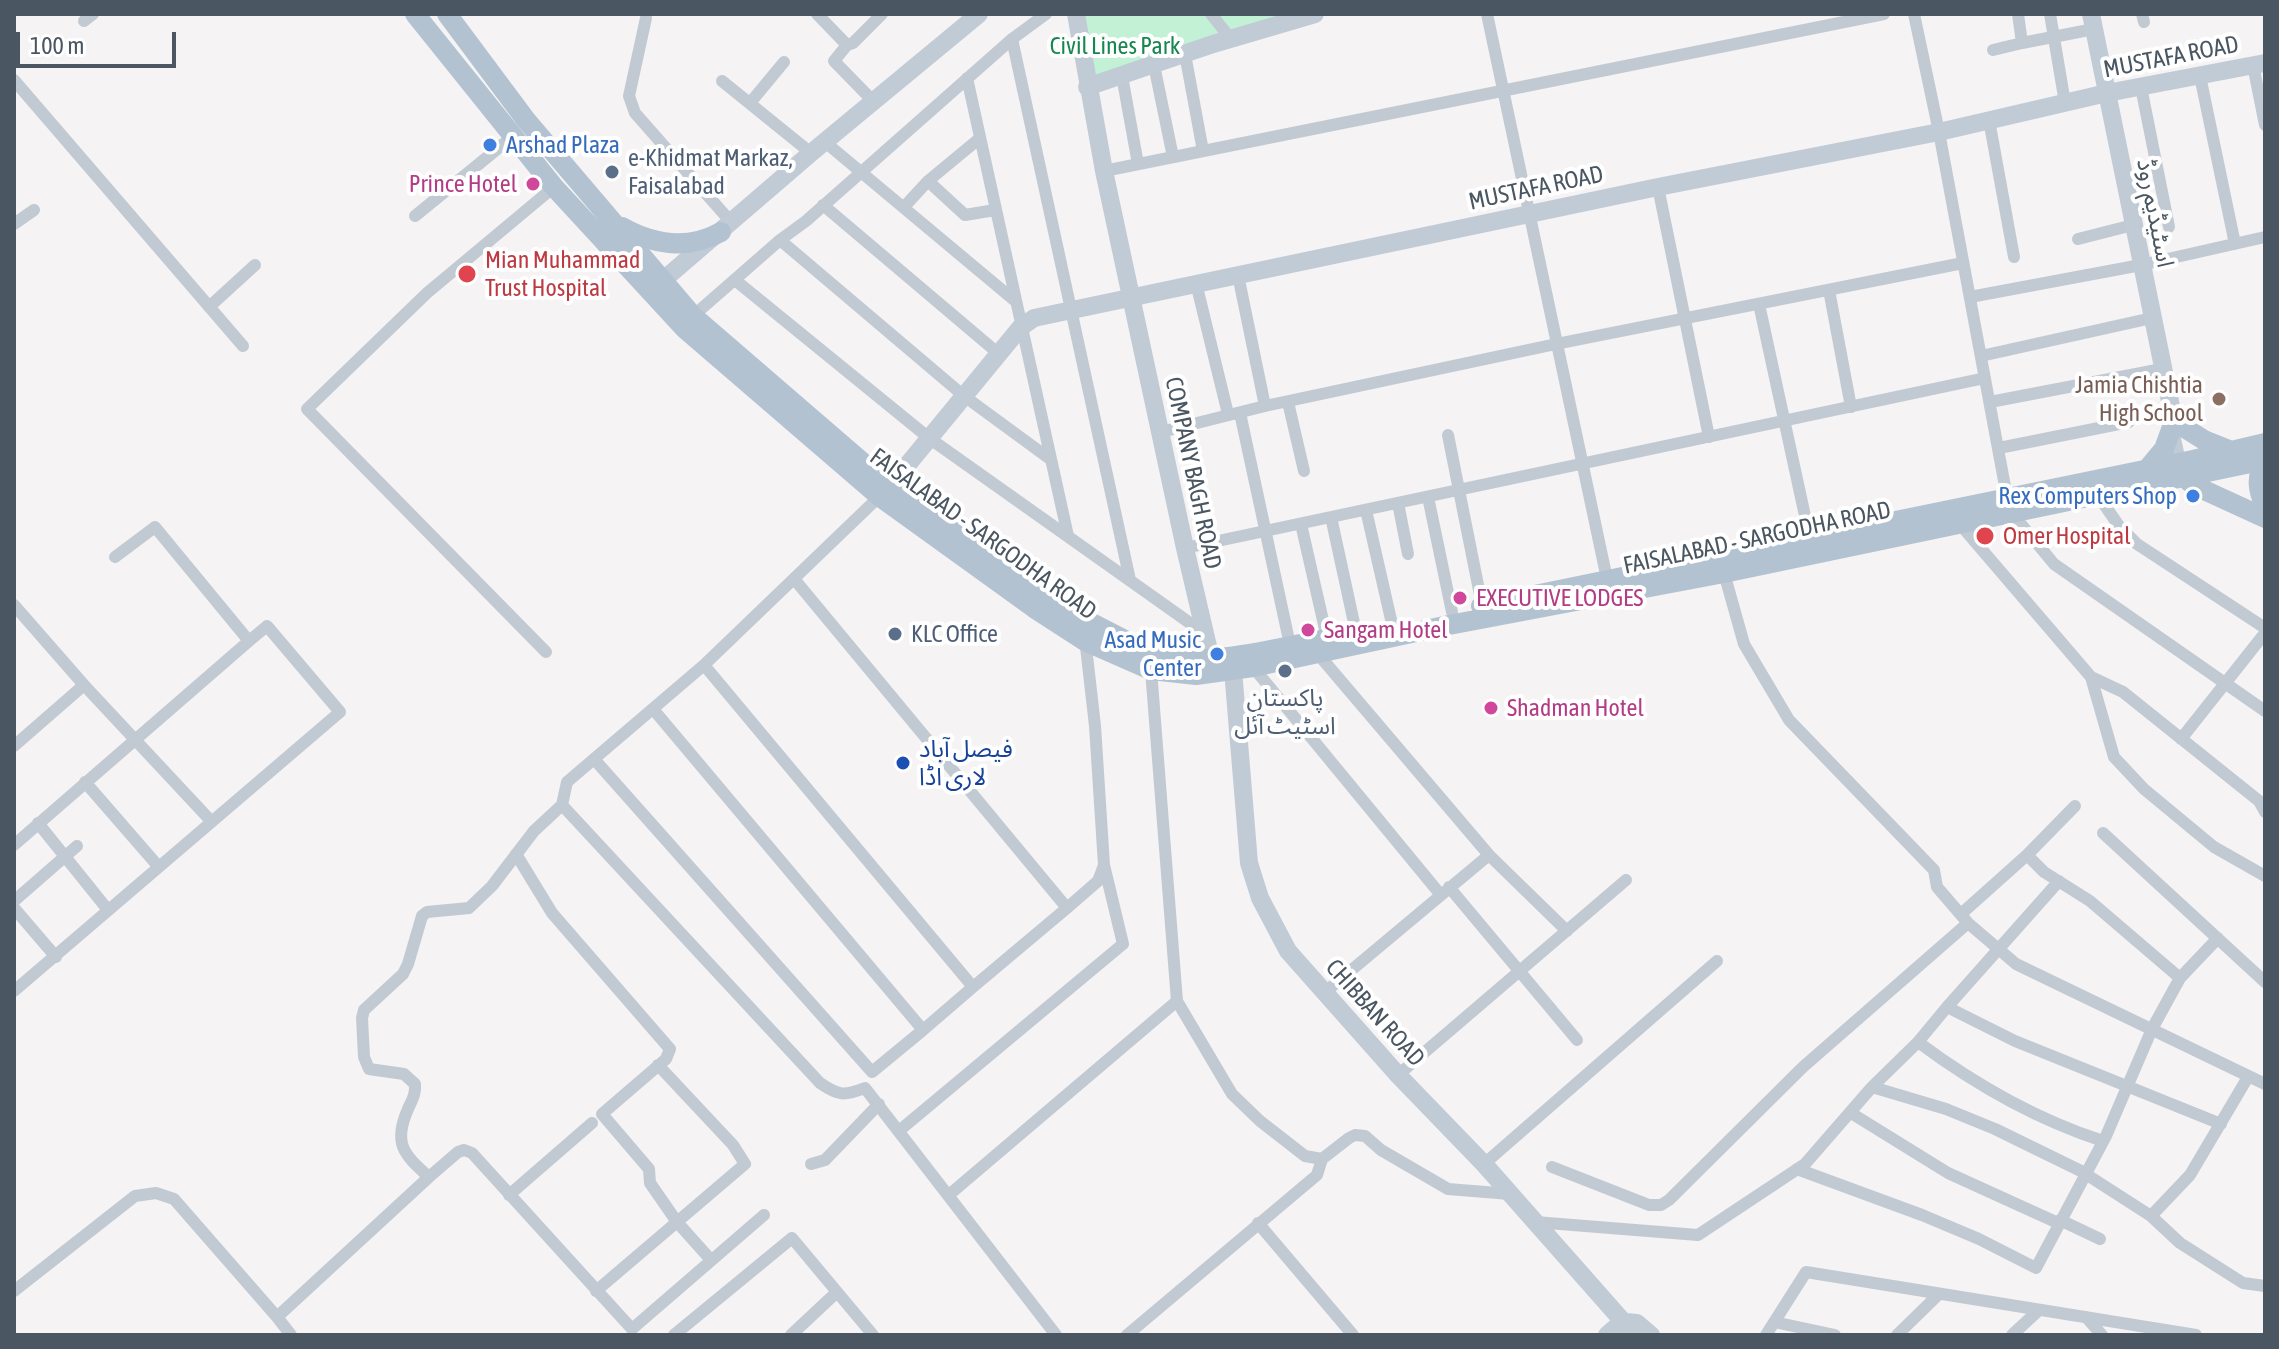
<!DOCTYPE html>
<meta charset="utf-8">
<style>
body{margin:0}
#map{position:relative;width:2279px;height:1349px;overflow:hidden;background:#f5f3f3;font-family:"Asap Condensed",sans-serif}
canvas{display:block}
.frame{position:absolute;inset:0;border:16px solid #4a5661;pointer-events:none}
.scale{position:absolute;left:16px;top:32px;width:160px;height:36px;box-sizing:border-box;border:4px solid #4a5661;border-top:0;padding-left:10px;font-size:24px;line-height:28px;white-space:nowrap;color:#4a5661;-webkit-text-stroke:6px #fff;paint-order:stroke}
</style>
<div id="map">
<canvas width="2279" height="1349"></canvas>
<div class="frame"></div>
<div class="scale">100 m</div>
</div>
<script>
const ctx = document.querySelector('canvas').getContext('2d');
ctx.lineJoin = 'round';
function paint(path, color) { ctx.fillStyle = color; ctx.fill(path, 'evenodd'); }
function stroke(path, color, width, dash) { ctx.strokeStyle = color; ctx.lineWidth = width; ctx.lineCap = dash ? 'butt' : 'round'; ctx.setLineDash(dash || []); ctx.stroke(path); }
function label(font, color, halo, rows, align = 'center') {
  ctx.font = font + ' "Asap Condensed","Noto Sans Arabic",sans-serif'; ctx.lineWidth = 8; ctx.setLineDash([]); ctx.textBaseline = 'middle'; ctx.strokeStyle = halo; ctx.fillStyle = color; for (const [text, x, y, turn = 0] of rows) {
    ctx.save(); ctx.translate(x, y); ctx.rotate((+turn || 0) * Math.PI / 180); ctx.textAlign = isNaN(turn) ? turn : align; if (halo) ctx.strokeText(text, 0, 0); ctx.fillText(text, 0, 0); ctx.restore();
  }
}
paint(new Path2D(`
 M1077 14H1326L1087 87Z`), '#c3f1d5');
stroke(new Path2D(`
 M817 14 847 45
 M1211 14 1231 39
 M1487 14 1607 579
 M1914 14 1939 132 2007 497
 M2018 14 2022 43 2094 29
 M2050 14 2065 103
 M2142 14 2144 22
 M646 18 629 96 635 113 731 222
 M84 21 93 14
 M1012 39 1130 580
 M1993 50 2022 43
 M1185 54 1203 151
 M1154 65 1173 157
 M2253 65 2265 125
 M1122 76 1138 164
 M2200 76 2235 244
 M967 78 1068 536
 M14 80 243 346
 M722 81 811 153
 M2141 87 2169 227
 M874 102 834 61 847 45 853 43 882 14
 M750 103 784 62
 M1989 120 2014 257
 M825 142 1014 300
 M1104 171 1884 14
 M928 181 980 138
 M1658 187 1709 437
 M823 205 999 354
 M904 207 928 181 965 215 995 210
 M415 216 512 137
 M14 224 34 210
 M2078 239 2133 225
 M780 240 964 396 1050 459
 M1238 275 1265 406
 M735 280 929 438 1204 633
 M1196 283 1228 414
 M1829 290 1851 407
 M1970 297 2141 265 2265 237
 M1759 304 1810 539
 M209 307 255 265
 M693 316 780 240 806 221 1012 39 1046 14
 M1981 356 2152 318
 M1288 402 1304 471
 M1990 402 2162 369
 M1240 413 1290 645
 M1161 432 1265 406 1556 344 1963 263
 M1448 435 1482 605
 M1999 448 2129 422
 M2097 494 2119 526 2137 544 2265 628
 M1428 497 1452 612
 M1398 503 1408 554
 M1366 510 1392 624
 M2011 512 2054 564 2265 711
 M1331 517 1356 632
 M1959 523 2091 677 2123 692 2259 801 2265 812
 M1301 524 1327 638
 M1185 548 1985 378
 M1724 573 1744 644 1789 720 1934 870 1937 887 1968 923 2016 964 2265 1084
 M14 605 84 685 211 821
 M546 652 307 409 427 293 554 187
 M1318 654 1489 855 1567 931
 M704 665 973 987 1067 908 795 580
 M1253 667 1440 894
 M2091 677 2114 757 2144 789 2214 847 2265 876
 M653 709 923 1030 973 987
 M2181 739 2265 633
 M14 746 84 685
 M594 759 872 1072 923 1030
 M85 782 158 866
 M562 805 820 1083C839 1096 844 1096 865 1088L1056 1335
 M38 823 108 910
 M2103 833 2265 982
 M14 845 249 641 155 527 115 557
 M516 854 552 913 670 1049 666 1059 602 1114 649 1169 650 1183 677 1222 711 1260
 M2027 855 2075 806
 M2059 881 1947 1007 2015 1041 2221 1124
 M1449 887 1577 1040
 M14 901 77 846
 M14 908 56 957
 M1067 908 1098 881 1104 865 1095 726 1085 638
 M1961 914 2027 855 2044 872 2090 901 2180 978
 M14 991 340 712 267 626 249 641
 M1324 993 1489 855
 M1177 1001 1232 1094 1260 1121 1305 1156 1322 1159
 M1918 1042C1973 1083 2038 1120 2103 1141
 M1398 1075 1626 880
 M1872 1087 1946 1109 1995 1129 2081 1171 2151 1216 2180 1243 2243 1283 2265 1286
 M1851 1113 1948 1173 2058 1223
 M900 1130 1123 944 1104 865
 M811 1164 825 1160 879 1104
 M1484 1164 1717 961
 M1552 1167 1649 1205H1661L1669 1200 1803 1067 1968 923
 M1797 1169 1922 1215 1979 1239 2036 1268 2106 1136 2152 1029 2180 978 2218 938
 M429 1177C403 1154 393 1143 408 1109 412 1100 416 1094 415 1084L404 1074 369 1069 364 1057 362 1018 364 1010 403 974 408 964 422 916 427 912 469 908 492 886 534 831 562 805 567 782 704 665 882 494
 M950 1194 1177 1001 1151 670
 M509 1195 592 1123
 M2151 1216 2190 1175 2248 1077
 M2060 1220 2100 1239
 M1535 1222 1698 1235 1805 1164 1872 1087 1918 1042 1947 1007
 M1258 1223 1353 1335
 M14 1291 135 1196 156 1193 174 1199 277 1317
 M596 1291 745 1164 733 1145 658 1065
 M2086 1317 2102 1335
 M1774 1322 1835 1335
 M291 1335 277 1317 429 1177 458 1152 464 1150 472 1153 632 1329 764 1215
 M674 1335 792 1238 873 1335
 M791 1335 837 1292
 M1127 1335 1317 1175 1322 1159 1349 1138 1355 1135 1365 1136 1381 1150 1448 1189 1510 1194
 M1766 1335 1806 1272 2196 1335
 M1897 1335 1939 1294
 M2012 1335 2039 1310`), '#c1cad2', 12);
stroke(new Path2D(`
 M1076 14 1104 171 1185 548 1211 659
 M2091 14 2174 421 2172 439 2177 462
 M1087 87 1213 44 1315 14
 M654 288 811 153 979 14
 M890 486 1020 328 1034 318 1658 187 1939 132 2107 93 2265 63
 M1233 670 1249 863 1260 898 1288 951 1398 1075 1484 1164 1635 1335
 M1626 1322 1637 1323 1651 1335
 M1607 1335 1623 1321`), '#c1cbd6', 18);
stroke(new Path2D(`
 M415 14 554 187 685 329 880 497 1034 608 1085 641 1151 670 1196 675 1253 667 1449 625 1724 573 2265 460
 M447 14 526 120 693 316 890 486 1074 614 1154 655C1207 669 1285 646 1340 636
 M622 227C654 245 688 250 721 232
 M2180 425 2204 440 2229 450
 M2265 461C2256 477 2257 489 2265 506
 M2149 467 2164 449 2172 427
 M2180 469 2184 477 2193 485 2265 518
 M1481 606 2193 460 2265 443`), '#b3c2d1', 20);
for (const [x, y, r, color] of [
 [490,145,8,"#3f7fe0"],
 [612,172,8,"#5c6f8a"],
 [533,184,8,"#d1479c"],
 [467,274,10,"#e0444e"],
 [2219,399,8,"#8d6e63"],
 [2193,496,8,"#3f7fe0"],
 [1985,536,10,"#e0444e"],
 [1460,598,8,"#d1479c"],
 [1308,630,8,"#d1479c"],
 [895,634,8,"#5c6f8a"],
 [1217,654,8,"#3f7fe0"],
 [1285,671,8,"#5c6f8a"],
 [1491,708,8,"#d1479c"],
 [903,763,8,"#1a4fb4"]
]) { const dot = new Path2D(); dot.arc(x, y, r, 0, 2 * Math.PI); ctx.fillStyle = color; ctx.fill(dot); stroke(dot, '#fff', 3); }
label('24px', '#17864f', '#fff', [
 ["Civil Lines Park",1115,46]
]);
label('24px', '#4a5661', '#fff', [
 ["MUSTAFA ROAD",2171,57,-11],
 ["MUSTAFA ROAD",1536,188,-12],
 ["اسٹیڈیم روڈ",2155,213,79],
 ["COMPANY BAGH ROAD",1193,473,78],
 ["FAISALABAD - SARGODHA ROAD",983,534,36],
 ["FAISALABAD - SARGODHA ROAD",1757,538,-12],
 ["CHIBBAN ROAD",1375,1013,48]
]);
label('24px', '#366cbe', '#fff', [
 ["Arshad Plaza",506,145,"left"],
 ["Rex Computers Shop",2177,496],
 ["Asad Music",1201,640],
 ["Center",1201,668]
], 'right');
label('24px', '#4e5e75', '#fff', [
 ["e-Khidmat Markaz,",628,158],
 ["Faisalabad",628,186],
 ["KLC Office",911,634],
 ["پاکستان",1285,698,"center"],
 ["اسٹیٹ آئل",1285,726,"center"]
], 'left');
label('24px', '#b23c85', '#fff', [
 ["Prince Hotel",517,184,"right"],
 ["EXECUTIVE LODGES",1476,598],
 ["Sangam Hotel",1324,630],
 ["Shadman Hotel",1507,708]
], 'left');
label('24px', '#be3a42', '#fff', [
 ["Mian Muhammad",485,260],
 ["Trust Hospital",485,288],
 ["Omer Hospital",2003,536]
], 'left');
label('24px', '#785e54', '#fff', [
 ["Jamia Chishtia",2203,385],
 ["High School",2203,413]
], 'right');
label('24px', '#164399', '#fff', [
 ["فیصل آباد",919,749],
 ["لاری اڈا",919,777]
], 'left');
</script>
